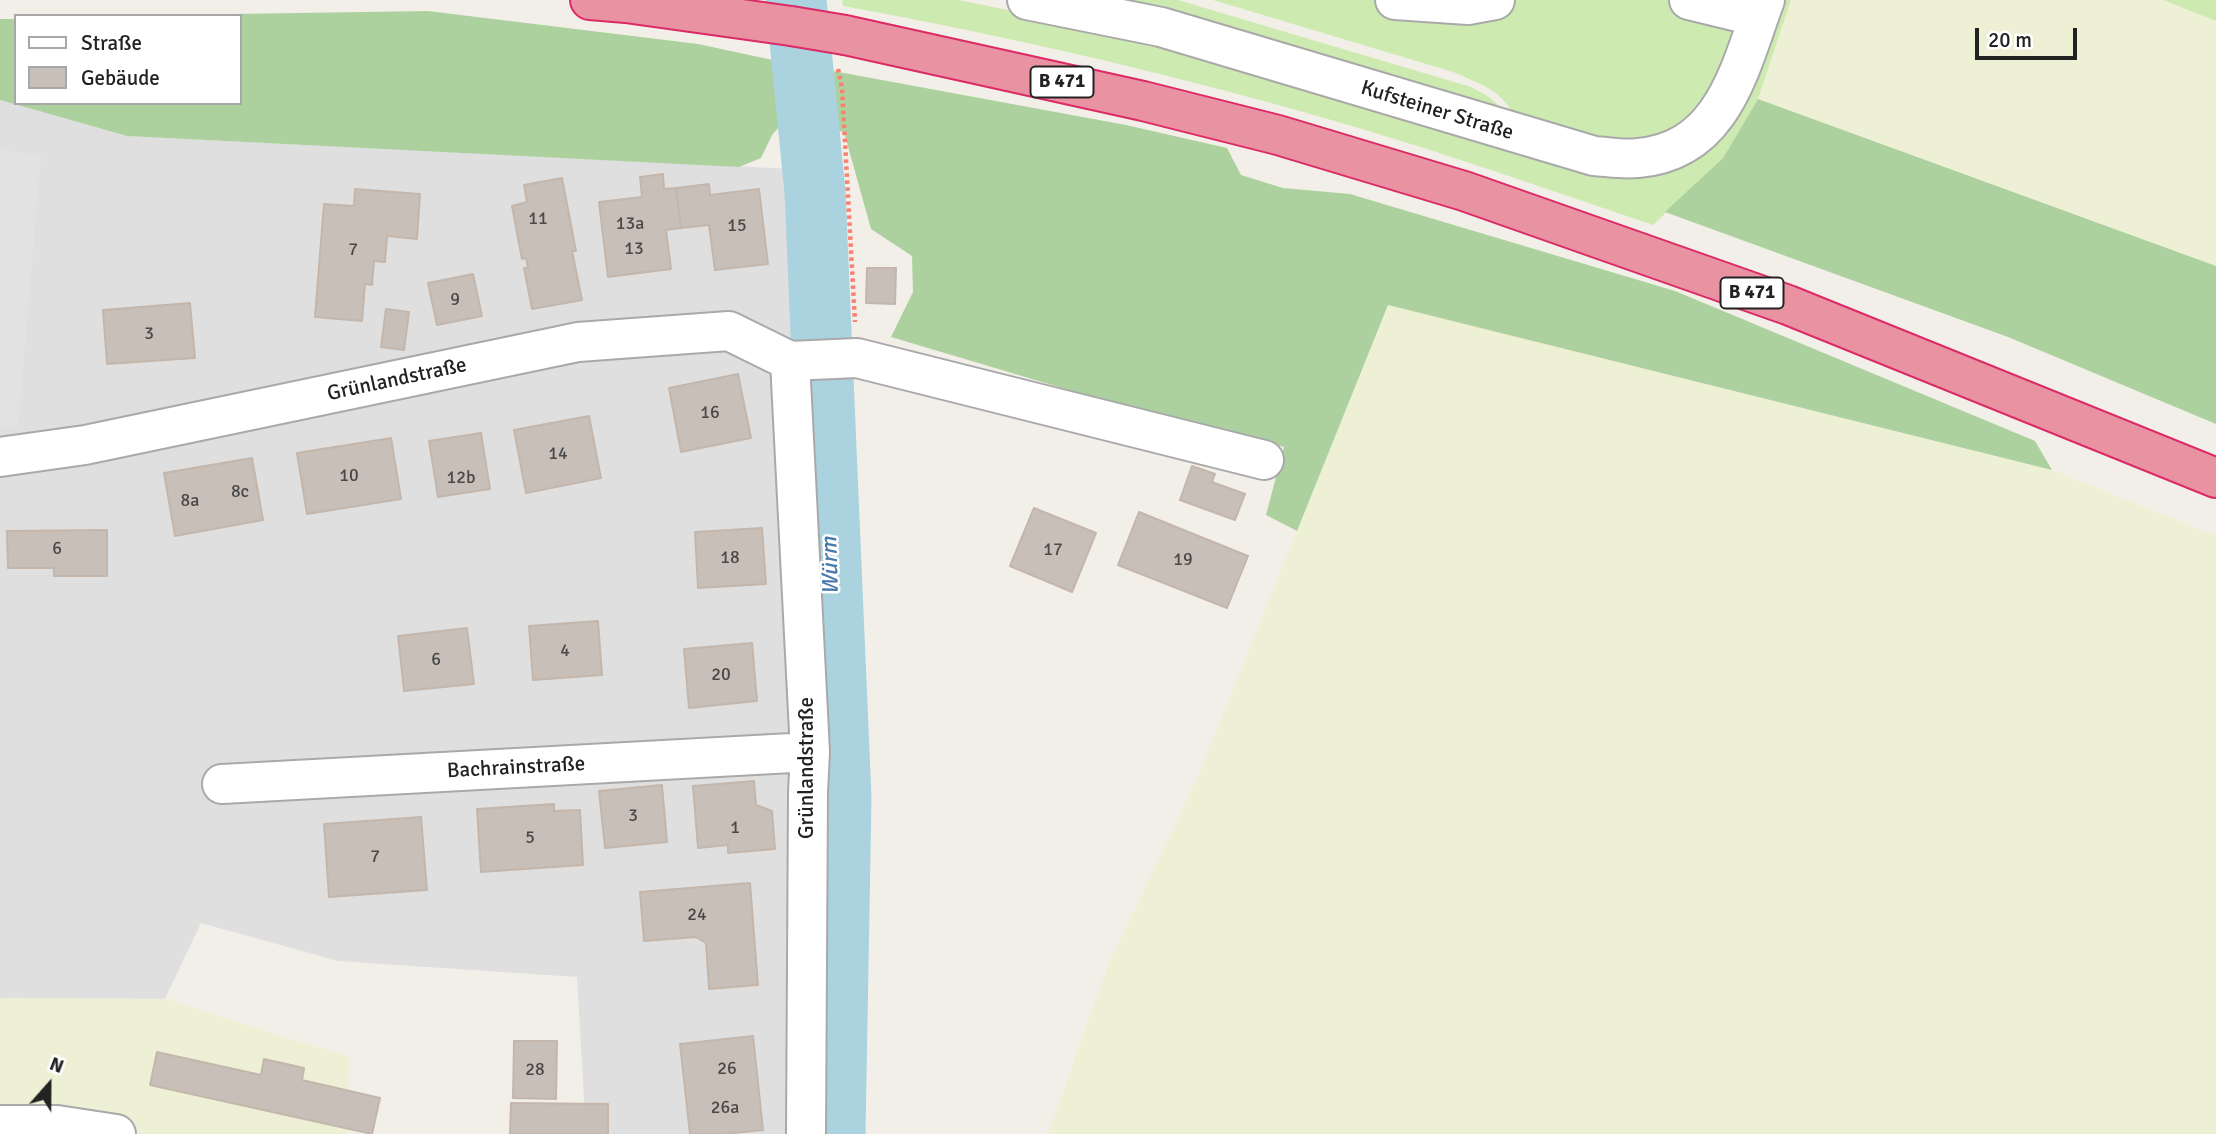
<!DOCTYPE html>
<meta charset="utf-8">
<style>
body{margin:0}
#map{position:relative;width:2216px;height:1134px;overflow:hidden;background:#f2efe9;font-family:Signika,sans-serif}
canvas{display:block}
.legend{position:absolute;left:14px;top:14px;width:228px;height:91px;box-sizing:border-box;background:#fff;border:2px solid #a7a7a7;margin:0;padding:9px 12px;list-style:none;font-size:21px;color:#222}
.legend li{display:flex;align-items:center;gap:14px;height:35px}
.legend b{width:35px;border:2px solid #a7a7a7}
.north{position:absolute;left:14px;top:1050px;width:70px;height:70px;-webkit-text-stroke:5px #fff;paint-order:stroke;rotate:21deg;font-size:19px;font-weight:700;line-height:28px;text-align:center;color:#222}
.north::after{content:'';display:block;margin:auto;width:24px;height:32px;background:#222;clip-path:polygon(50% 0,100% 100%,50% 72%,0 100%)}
.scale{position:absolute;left:1975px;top:28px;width:102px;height:32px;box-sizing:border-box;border:4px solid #222;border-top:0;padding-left:9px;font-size:21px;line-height:24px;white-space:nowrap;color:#222;-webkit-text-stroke:5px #fff;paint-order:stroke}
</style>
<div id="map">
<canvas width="2216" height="1134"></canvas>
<ul class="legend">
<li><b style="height:9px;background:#fff"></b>Straße</li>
<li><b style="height:19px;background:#c7bfb8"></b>Gebäude</li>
</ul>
<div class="north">N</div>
<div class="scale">20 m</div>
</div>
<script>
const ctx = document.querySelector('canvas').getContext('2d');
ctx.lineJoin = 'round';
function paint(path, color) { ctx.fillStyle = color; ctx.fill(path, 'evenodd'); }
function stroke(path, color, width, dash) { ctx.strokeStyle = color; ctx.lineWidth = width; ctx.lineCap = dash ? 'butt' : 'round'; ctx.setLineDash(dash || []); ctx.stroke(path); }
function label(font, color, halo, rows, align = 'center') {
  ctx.font = font + ' Signika,sans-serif'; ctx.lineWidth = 5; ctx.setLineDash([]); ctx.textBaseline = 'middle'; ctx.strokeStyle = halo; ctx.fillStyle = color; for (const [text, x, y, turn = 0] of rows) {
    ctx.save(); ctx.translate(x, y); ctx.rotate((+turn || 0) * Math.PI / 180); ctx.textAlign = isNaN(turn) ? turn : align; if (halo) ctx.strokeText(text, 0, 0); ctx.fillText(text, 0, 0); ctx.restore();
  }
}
paint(new Path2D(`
 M0 100 127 136 793 169 809 756 801 1134H586L577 977 338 961 201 923 165 999 0 998Z`), '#e0dfdf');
paint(new Path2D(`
 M1791 0H2163L2216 21V266L1758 99Z
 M1388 305 2052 470 2216 536V1134H1048L1108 965 1195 783Z
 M0 998 165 999 349 1057 347 1134H0Z`), '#eef0d5');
paint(new Path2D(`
 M842 0H959L1099 29 1651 175 1680 168 1718 142 1752 91 1785 0H1791L1758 99 1723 158 1653 225C1553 191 1453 156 1352 126 1185 77 1014 37 843 6Z
 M1091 0H1178L1471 87C1486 95 1498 100 1505 117Z
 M1213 0H1715L1730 20 1735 37 1696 121 1629 145 1516 120C1502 89 1482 85 1453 72Z
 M2163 0H2216V21Z`), '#cdebb0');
paint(new Path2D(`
 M428 11 698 44 768 59 1126 125 1227 148 1241 175 1283 188 1350 194 1675 291 2035 441 2052 470 1388 305 1297 531 1266 515 1284 447 1089 396 891 337 913 292 912 256 871 229 844 132 784 121 772 135 761 158 739 167 127 136 0 100V19H16V103H240V16H102Z
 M1758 99 2216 266V424L2008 337 1665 212 1723 158Z`), '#add19e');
paint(new Path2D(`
 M0 150 41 155 18 427 0 429Z`), '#e2e2e2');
stroke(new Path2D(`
 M796 0 815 192 841 798 835 1134`), '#aad3df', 61);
const building = new Path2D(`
 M663 174 664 189 676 188 681 228 666 230 671 269 608 277 599 202 642 197 640 177Z
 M562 178 576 251H572L582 300 532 309 524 268H528L526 258 522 259 512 206 527 202 524 185Z
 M709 184 710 195 759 189 768 264 715 270 709 225 681 228 676 188Z
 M355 189 420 194 417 239 387 236 385 262 374 261 372 285 365 284 362 321 315 317 324 204 354 206Z
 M867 268H896L895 304 866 303Z
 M473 274 482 316 437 325 428 283Z
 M190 303 195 358 107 364 103 310Z
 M386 309 409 312 404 350 381 347Z
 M738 374 751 438 681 452 669 388Z
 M589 416 601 478 526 493 514 430Z
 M481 433 490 489 438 497 429 441Z
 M391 438 401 499 307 514 297 453Z
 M252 458 263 520 175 536 164 473Z
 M1192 466 1215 474 1212 482 1245 494 1235 520 1180 500Z
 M1034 508 1096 533 1072 592 1010 566Z
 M1139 512 1248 556 1227 608 1118 565Z
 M762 528 766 584 698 588 695 532Z
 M107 530V576H54V568H8L7 531Z
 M598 621 602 675 533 680 529 626Z
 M467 628 474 684 404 691 398 636Z
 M752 643 757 701 689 708 684 649Z
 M754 781 756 805 772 811 775 849 728 853V845L698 848 693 786Z
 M662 785 667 842 605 848 599 791Z
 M554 804V811L580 810 583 865 481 872 477 809Z
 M421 817 427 890 329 897 324 824Z
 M750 883 758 985 709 989 706 943 696 937 644 941 640 892Z
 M753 1036 763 1130 723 1134H690L680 1044Z
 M514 1041H557L556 1099 513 1098Z
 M157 1052 261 1075 264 1059 304 1068 302 1080 380 1098 372 1134 150 1085Z
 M511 1103 608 1104V1134H510Z`);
paint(building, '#c7bfb8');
stroke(building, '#c4b6ab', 2);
const minor = new Path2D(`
 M1027 0 1161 27 1594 156C1609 157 1624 160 1638 158 1724 151 1740 67 1765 0
 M1395 0 1468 5 1495 0
 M1689 0 1759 17
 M790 361 810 752 808 792 806 1134
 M0 457 85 445 578 342 729 331 790 361 857 358 1264 460
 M222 784 810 752
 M0 1125H57L116 1134`);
const highway = new Path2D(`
 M590 0 626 3 791 26
 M845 35 1143 101 1278 135 1464 191 1788 305 2216 478`);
stroke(minor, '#a9a9a9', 42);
stroke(highway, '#dc2a67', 42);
stroke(new Path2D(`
 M838 69 842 88 855 322`), '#fa8072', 4.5, [3.5, 3.5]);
stroke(minor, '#fff', 38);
stroke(highway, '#e892a2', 38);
const highwayBridge = new Path2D(`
 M791 26 845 35`);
stroke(highwayBridge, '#dc2a67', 42, []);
stroke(highwayBridge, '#e892a2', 38);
label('18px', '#4b4948', null, [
 ["11",538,219],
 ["13a",630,224],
 ["15",737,226],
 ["13",634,249],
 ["7",353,250],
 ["9",455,300],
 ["3",149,334],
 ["16",710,413],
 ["14",558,454],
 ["10",349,476],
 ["12b",461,478],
 ["8c",240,492],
 ["8a",190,501],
 ["6",57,549],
 ["17",1053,550],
 ["18",730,558],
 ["19",1183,560],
 ["4",565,651],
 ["6",436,660],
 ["20",721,675],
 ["3",633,816],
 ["1",735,828],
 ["5",530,838],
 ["7",375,857],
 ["24",697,915],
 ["26",727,1069],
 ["28",535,1070],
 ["26a",725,1108]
]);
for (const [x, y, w] of [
 [1062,82,63],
 [1752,293,63]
]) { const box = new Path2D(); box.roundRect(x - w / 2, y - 15.5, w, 31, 5); ctx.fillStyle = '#fff'; ctx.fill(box); stroke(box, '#222', 2); }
label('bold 19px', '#222', null, [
 ["B 471",1062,82],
 ["B 471",1752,293]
]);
label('21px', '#222', '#fff', [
 ["Kufsteiner Straße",1437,111,17],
 ["Grünlandstraße",397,380,-12],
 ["Bachrainstraße",516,768,-3],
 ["Grünlandstraße",807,768,-90]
]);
label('italic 23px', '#4a7aab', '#fff', [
 ["Würm",831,566,-92]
]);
</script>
